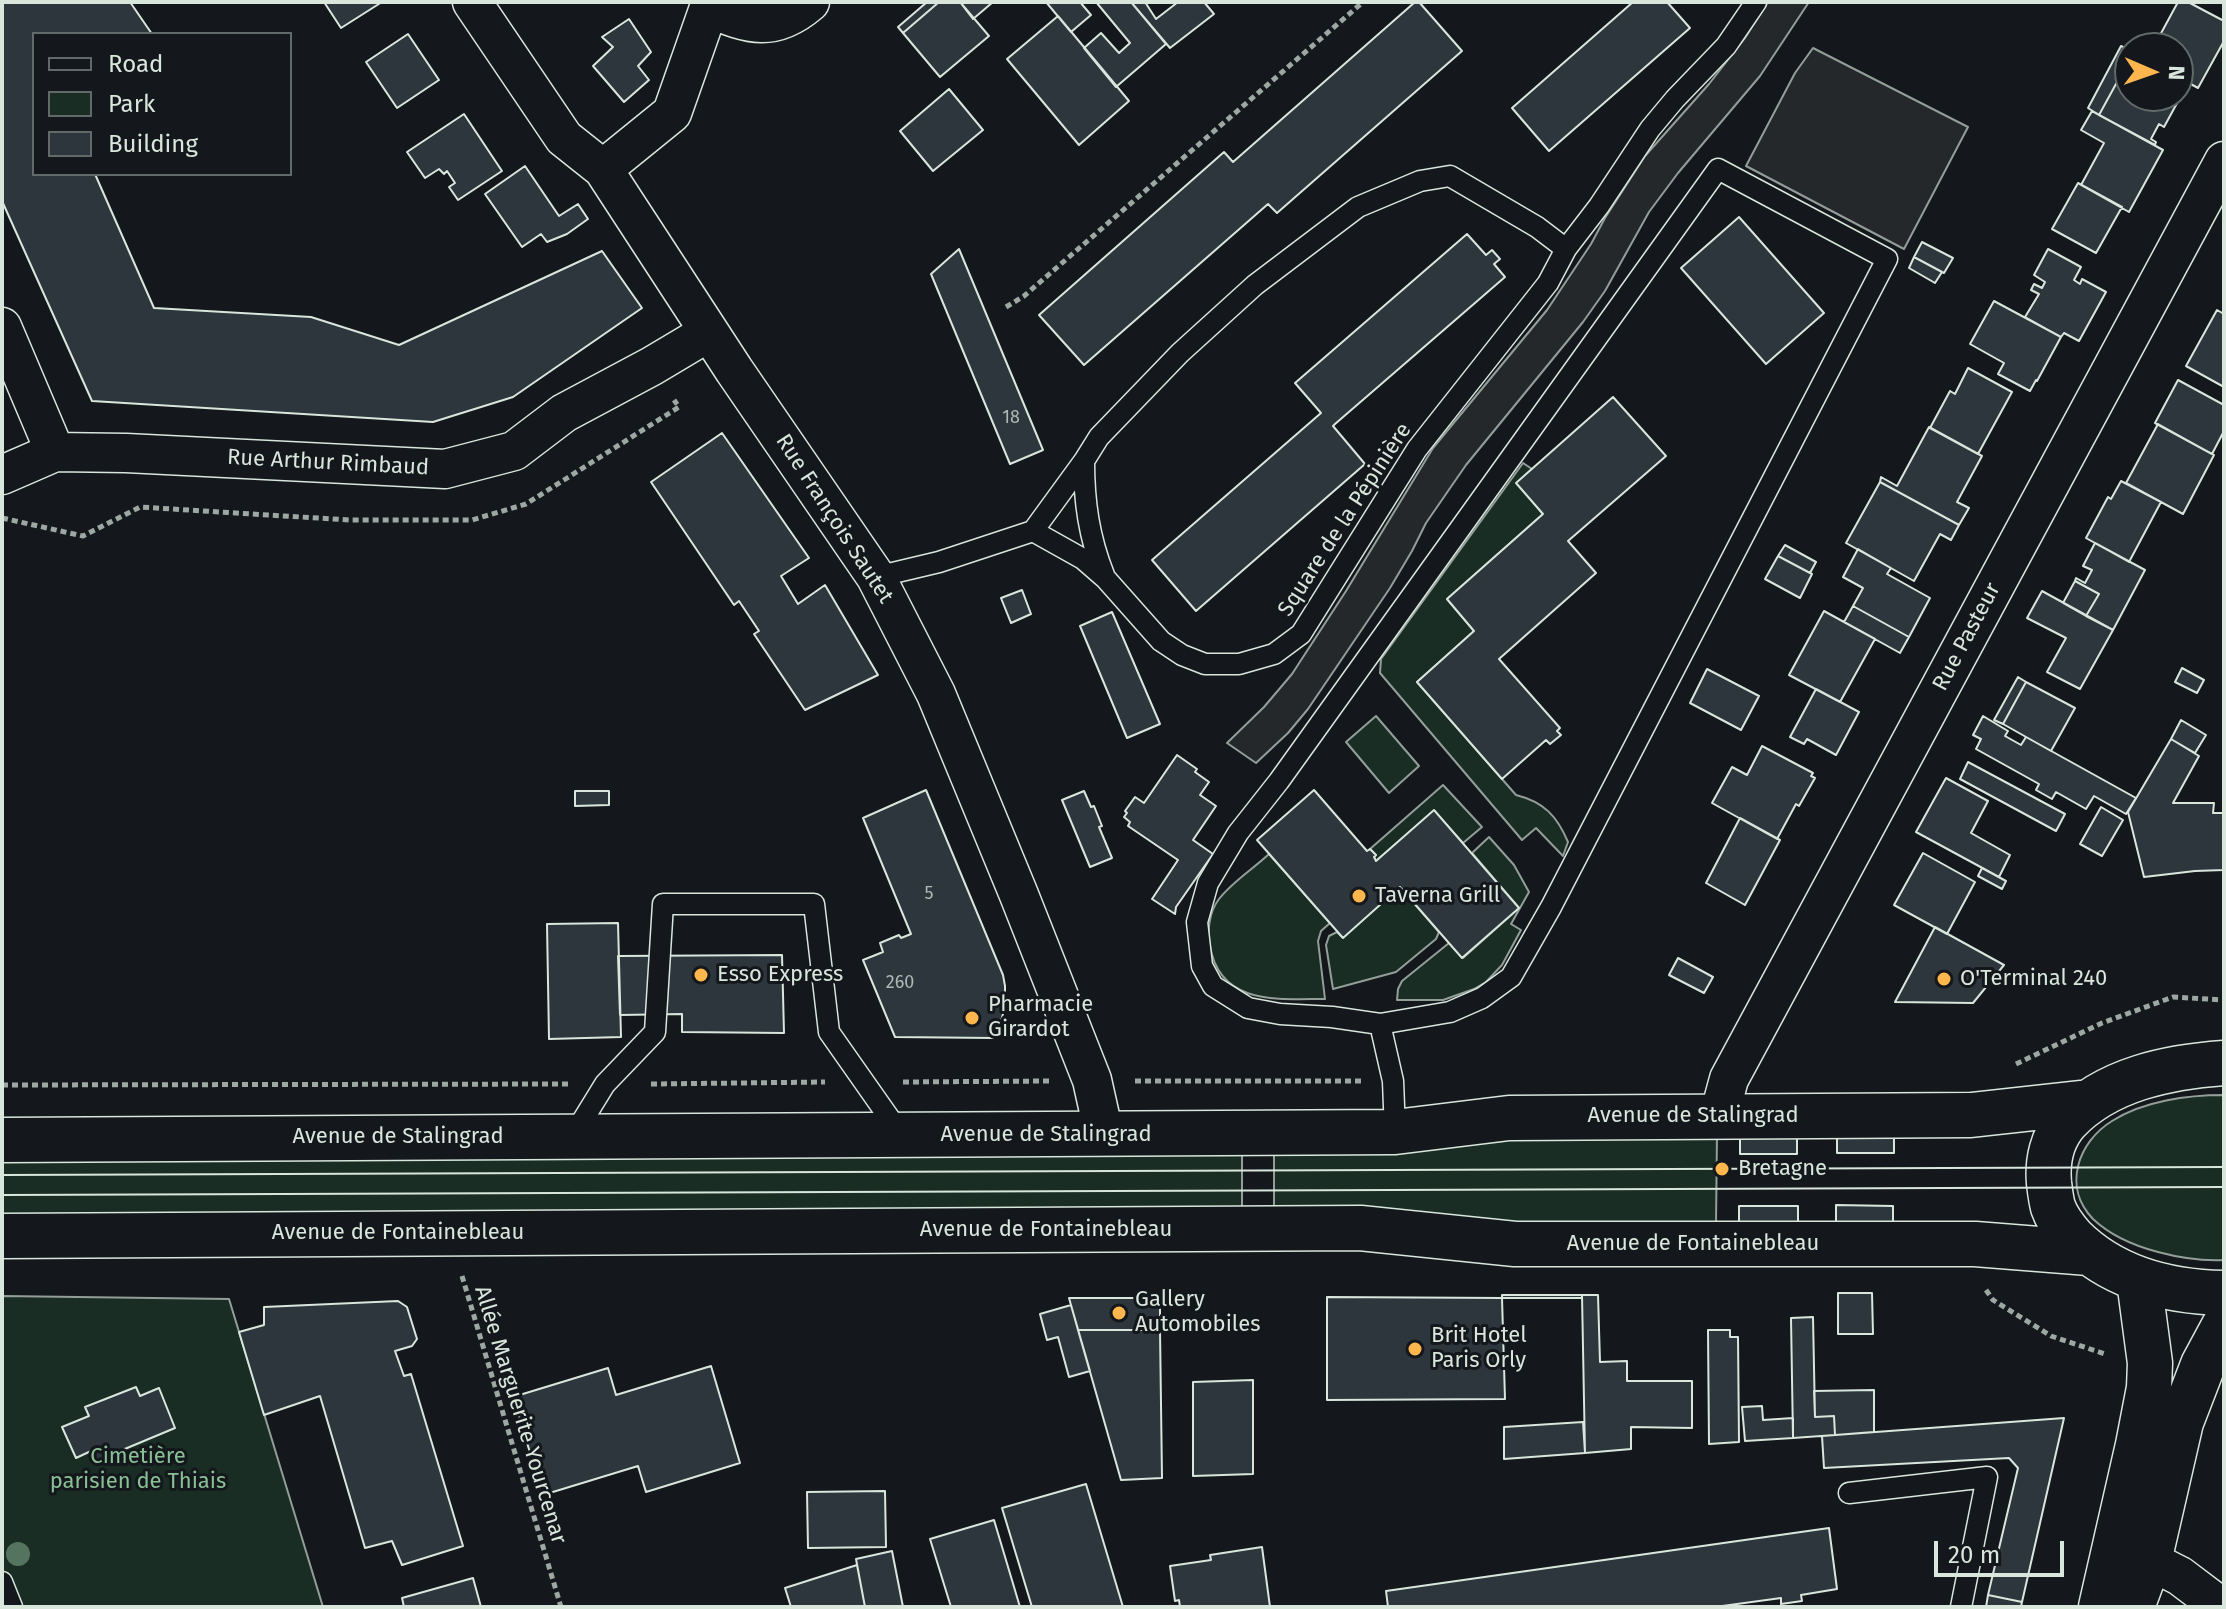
<!DOCTYPE html>
<meta charset="utf-8">
<style>
body{margin:0}
#map{position:relative;width:2226px;height:1609px;overflow:hidden;background:#14181c;font-family:"Fira Sans",sans-serif}
canvas{display:block}
.frame{position:absolute;inset:0;border:4px solid #d8e6dc;pointer-events:none}
.legend{position:absolute;left:32px;top:32px;width:260px;height:144px;box-sizing:border-box;background:#14181c;border:2px solid #626a69;margin:0;padding:10px 14px;list-style:none;font-size:24px;color:#d8e6dc}
.legend li{display:flex;align-items:center;gap:16px;height:40px}
.legend b{width:40px;border:2px solid #626a69}
.north{position:absolute;left:2114px;top:32px;width:80px;height:80px;box-sizing:border-box;background:#14181c;border:2px solid #626a69;border-radius:50%;rotate:92deg;font-size:22px;font-weight:700;line-height:32px;text-align:center;color:#d8e6dc}
.north::after{content:'';display:block;margin:auto;width:28px;height:36px;background:#ffb74d;clip-path:polygon(50% 0,100% 100%,50% 72%,0 100%)}
.scale{position:absolute;left:1934px;top:1541px;width:130px;height:36px;box-sizing:border-box;border:4px solid #d8e6dc;border-top:0;padding-left:10px;font-size:24px;line-height:28px;white-space:nowrap;color:#d8e6dc;-webkit-text-stroke:6px #14181c;paint-order:stroke}
</style>
<div id="map">
<canvas width="2226" height="1609"></canvas>
<div class="frame"></div>
<ul class="legend">
<li><b style="height:10px;background:#14181c"></b>Road</li>
<li><b style="height:22px;background:#1a2d24"></b>Park</li>
<li><b style="height:22px;background:#2c363c"></b>Building</li>
</ul>
<div class="north">N</div>
<div class="scale">20 m</div>
</div>
<script>
const ctx = document.querySelector('canvas').getContext('2d');
ctx.lineJoin = 'round';
function paint(path, color) { ctx.fillStyle = color; ctx.fill(path, 'evenodd'); }
function stroke(path, color, width, dash) { ctx.strokeStyle = color; ctx.lineWidth = width; ctx.lineCap = dash ? 'butt' : 'round'; ctx.setLineDash(dash || []); ctx.stroke(path); }
function label(font, color, halo, rows, align = 'center') {
  ctx.font = font + ' "Fira Sans",sans-serif'; ctx.lineWidth = 6; ctx.setLineDash([]); ctx.textBaseline = 'middle'; ctx.strokeStyle = halo; ctx.fillStyle = color; for (const [text, x, y, turn = 0] of rows) {
    ctx.save(); ctx.translate(x, y); ctx.rotate((+turn || 0) * Math.PI / 180); ctx.textAlign = isNaN(turn) ? turn : align; if (halo) ctx.strokeText(text, 0, 0); ctx.fillText(text, 0, 0); ctx.restore();
  }
}
const green = new Path2D(`
 M1523 463 1532 469 1517 483 1543 514 1447 599 1474 631 1417 682 1516 795C1544 802 1557 816 1568 842L1563 856 1536 828 1522 840 1380 673 1381 659Z
 M1376 716 1419 766 1389 793 1346 742Z
 M1443 785 1482 827 1463 843 1434 811 1376 861 1374 857 1376 855 1370 849Z
 M1489 837 1514 865 1529 892 1511 924 1521 930 1502 965 1486 982 1474 989 1443 1000H1397L1398 989 1402 981 1449 943 1463 958 1519 908 1472 853Z
 M1269 854 1330 923 1321 931 1318 941 1325 999C1279 999 1220 1006 1210 946 1207 931 1209 912 1219 899 1232 882 1253 869 1269 854Z
 M1400 887 1439 932 1436 939 1396 972 1333 989 1326 945 1329 936 1337 932 1342 937Z
 M2224 1095V1260C2201 1261 2180 1258 2158 1252 2135 1246 2111 1236 2093 1219 2062 1187 2078 1142 2112 1121 2143 1101 2188 1095 2224 1095Z
 M1717 1134 1716 1224 1537 1225 1274 1210V1153L1459 1141Z
 M1242 1153V1209L2 1214V1158Z
 M2 1296 229 1299 323 1607H2Z`);
paint(green, '#1a2d24');
stroke(green, '#939e99', 2);
const parking = new Path2D(`
 M1768 2H1809L1760 76 1678 173 1649 212 1605 291 1583 322 1466 465 1426 523 1412 551 1390 588 1308 709 1288 733 1256 763 1227 743 1264 707 1292 674 1346 591 1433 448 1547 310 1591 244 1605 218 1645 156 1709 84 1745 38Z
 M1813 48 1968 127 1904 249 1746 166 1795 73Z`);
paint(parking, '#24282b');
stroke(parking, '#939e99', 2);
const building = new Path2D(`
 M2 2H130L152 34H34V174H95L154 308 311 317 399 345 602 251 642 308 513 397 433 422 92 401 2 201Z
 M324 2H382L341 28Z
 M927 2H939L903 33 898 27Z
 M939 2H960L989 36 940 77 903 33Z
 M960 2H993L973 19Z
 M1046 2H1080L1091 15 1071 32Z
 M1096 2H1131L1166 44 1116 87 1084 48 1101 33 1119 53 1130 43Z
 M1131 2H1145L1156 19 1178 2H1204L1214 14 1170 48Z
 M1415 2H1419L1462 51 1277 213 1268 204 1084 365 1039 315 1224 152 1233 162Z
 M1633 2H1667L1690 28 1549 151 1512 108Z
 M2178 2H2188L2224 21V41L2198 88 2178 77V48H2153Z
 M1058 16 1129 101 1079 145 1007 59Z
 M629 19 651 52 638 66 649 80 624 102 593 66 613 47 602 37Z
 M408 34 439 80 397 108 366 62Z
 M2121 46 2127 49 2116 69 2122 73 2099 115 2088 108Z
 M2127 49 2130 51V96H2178V77L2188 83 2164 127 2159 124 2151 139 2156 142 2155 145 2099 115 2122 73 2116 69Z
 M949 89 983 130 933 171 900 131Z
 M2092 111 2163 150 2129 212 2081 185 2104 143 2081 130Z
 M464 114 502 171 458 200 449 187 455 183 447 171 444 174 439 169 425 178 407 152Z
 M525 166 559 216 578 204 588 219 567 234 547 242 541 234 522 247 485 194Z
 M2078 183 2122 207 2096 253 2052 229Z
 M1739 217 1824 313 1766 364 1681 268Z
 M1467 234 1486 255 1492 250 1500 259 1494 264 1505 277 1335 424 1333 426 1365 464 1196 611 1152 560 1321 413 1295 383Z
 M1922 242 1953 258 1944 273 1914 257Z
 M959 249 1043 450 1010 464 931 274Z
 M2048 249 2081 267 2074 280 2080 284 2082 279 2106 292 2079 341 2064 333 2061 337 2025 317 2039 294 2031 290 2034 284 2042 288 2045 282 2034 275Z
 M1914 257 1942 272 1935 283 1909 268Z
 M1994 301 2061 337 2037 381 2036 380 2030 391 1998 374 2004 363 1970 344Z
 M2217 310 2224 314V387L2186 366Z
 M1968 368 2012 392 1978 454 1930 428 1950 391 1955 394Z
 M2178 380 2224 405V431L2212 454 2155 423Z
 M1613 397 1666 456 1568 541 1596 573 1499 659 1560 728 1557 731 1561 735 1550 744 1546 740 1502 779 1417 682 1474 631 1447 599 1543 514 1516 483Z
 M2158 424 2214 455 2183 514 2126 483Z
 M1929 427 1982 456 1957 502 1969 508 1959 525 1880 482 1881 477 1897 486Z
 M722 433 809 558 781 576 798 604 825 585 878 675 805 710 754 634 759 631 739 601 734 605 651 482Z
 M2121 481 2161 502 2129 562 2086 538 2108 497 2111 499Z
 M1880 482 1959 525 1951 540 1940 534 1914 581 1846 543Z
 M2095 543 2145 570 2113 630 2086 616 2099 594 2075 581 2076 578 2085 583 2092 570 2083 566Z
 M1785 545 1816 562 1810 573 1778 556Z
 M1858 549 1891 568 1887 574 1930 598 1909 637 1853 606 1863 588 1843 577Z
 M1778 556 1812 574 1800 598 1765 579Z
 M2075 581 2099 594 2086 616 2063 603Z
 M1022 590 1031 614 1011 623 1001 598Z
 M2042 591 2113 630 2080 689 2047 672 2066 638 2027 618Z
 M1853 606 1909 637 1900 653 1844 622Z
 M1824 611 1875 639 1840 702 1789 675Z
 M1112 612 1160 724 1127 738 1080 626Z
 M2182 668 2204 680 2197 693 2175 682Z
 M1707 669 1759 696 1741 730 1690 703Z
 M2018 677 2026 682 2003 724 1994 720Z
 M2026 682 2075 708 2051 751 2003 724Z
 M1816 689 1859 712 1836 755 1807 739 1804 744 1790 737Z
 M1983 716 2008 731 2005 736 2021 745 2026 737 2136 798 2126 814 2094 796 2086 809 2056 792 2052 799 2036 790 2039 784 1976 749 1981 739 1973 735Z
 M2181 720 2206 735 2195 753 2171 739Z
 M2171 739 2199 756 2173 803H2214L2213 813H2224V870L2195 871 2144 877 2128 812Z
 M1762 746 1813 773 1811 776 1815 778 1799 806 1796 804 1777 839 1712 803 1732 767 1747 775Z
 M1177 755 1197 769 1195 772 1209 782 1200 795 1216 806 1193 840 1213 854 1176 907 1175 914 1152 899 1178 860 1128 826 1130 822 1124 817 1127 813 1125 811 1135 797 1144 803Z
 M1968 762 2065 814 2056 831 1960 779Z
 M1946 778 1988 801 1971 833 2010 855 1999 877 1916 832Z
 M926 790 1003 975 1005 986V1007L999 1028 993 1038 895 1037 863 960 883 952 880 943 899 935 901 938 911 934 863 818Z
 M1314 790 1367 851 1370 849 1376 855 1374 857 1376 861 1434 810 1519 908 1462 958 1400 887 1343 938 1257 840Z
 M575 791H609V805L575 806Z
 M1084 791 1091 807 1094 806 1102 826 1099 827 1112 858 1090 867 1062 800Z
 M2101 807 2123 820 2102 856 2080 844Z
 M1740 818 1780 840 1745 905 1706 883Z
 M1923 853 1975 882 1947 934 1894 905Z
 M1982 868 2006 881 2002 889 1978 876Z
 M618 923 621 1037 549 1039 547 924Z
 M1935 927 2004 965 1973 1003 1895 1002Z
 M782 955 784 1033 682 1032V1014L620 1015 618 956Z
 M1678 958 1713 977 1704 993 1669 975Z
 M1740 1134H1797V1154H1740Z
 M1837 1134H1894V1153H1837Z
 M1836 1205 1893 1206V1224H1836Z
 M1739 1206H1798V1224H1739Z
 M1838 1293H1872L1873 1334H1838Z
 M1502 1295H1582V1298H1502Z
 M1582 1295H1598L1600 1362 1627 1361V1381H1692V1428L1631 1427V1449L1585 1453Z
 M1327 1297 1502 1298 1505 1399 1327 1400Z
 M1069 1298H1160V1330H1078Z
 M398 1301 407 1307 417 1339 412 1346 395 1351 404 1376 411 1374 463 1546 402 1565 392 1541 365 1548 320 1396 264 1415 239 1332 264 1325V1307Z
 M1071 1305 1090 1371 1069 1377 1058 1337 1047 1340 1040 1314Z
 M1813 1317 1815 1417 1834 1416 1835 1435 1793 1438 1791 1318Z
 M1078 1330H1160L1162 1478 1121 1480Z
 M1708 1330H1730V1337H1738L1739 1442 1709 1444Z
 M711 1366 740 1463 646 1492 638 1466 543 1495 513 1397 608 1368 616 1395Z
 M1253 1380V1474L1193 1476V1382Z
 M136 1387 140 1396 159 1388 175 1428 96 1461 91 1451 76 1458 62 1427 89 1416 85 1407Z
 M1874 1390V1432L1835 1435 1834 1416 1815 1417 1814 1391Z
 M1762 1406 1763 1420 1793 1418V1438L1745 1441 1742 1407Z
 M2064 1418 2022 1602 1988 1595 2018 1468 2009 1458 1824 1468 1822 1436Z
 M1583 1422 1585 1453 1504 1459V1427Z
 M1086 1484 1123 1607H1032L1002 1508Z
 M885 1491 886 1547 808 1548 807 1492Z
 M994 1520 1020 1607H951L930 1539Z
 M1829 1528 1837 1589 1801 1595 1802 1601 1781 1604V1598L1715 1607H1388L1386 1591Z
 M1262 1547 1270 1607H1180L1179 1600 1175 1601 1170 1566 1211 1560 1210 1555Z
 M892 1551 903 1607H865L856 1559Z
 M857 1565 865 1607H791L785 1588Z
 M473 1578 481 1607H404L402 1598Z
 M1988 1595 2022 1602 2021 1607H1986Z`);
paint(building, '#2c363c');
stroke(building, '#d8e6dc', 2);
const lane = new Path2D(`
 M1718 169 1887 259 1551 907 1511 977 1482 998 1450 1012 1380 1024 1332 1017 1280 1014 1248 1008 1213 986 1202 966 1197 922 1208 883 1238 833 1279 781Z
 M1450 176 1537 227 1566 249 1548 283 1417 449 1301 634 1274 654 1239 664H1205L1182 655 1161 641 1106 579 1083 559 1033 531 1084 461 1099 437 1180 353 1255 285 1358 207 1420 181Z
 M1566 249 1599 206 1650 129 1675 99 1726 46 1756 2
 M1084 461C1084 502 1089 537 1104 575
 M876 577 939 562 1033 531
 M1380 1024 1393 1081 1395 1132
 M573 1136 605 1084 655 1032 663 904H814L829 1032 902 1136
 M1849 1493 1987 1477 1961 1607
 M2 1582 12 1607`);
const street = new Path2D(`
 M472 2 564 138 603 169 734 370 876 577 936 694 1019 895 1092 1080 1104 1134
 M709 8C750 25 774 33 810 2
 M603 169 672 113 711 2
 M2 327 55 452
 M2 475 55 452 126 453 445 469 514 451 564 413 652 366 709 332
 M1719 1116 1729 1079 2224 161
 M2125 1548 2180 1576 2221 1607`);
const secondary = new Path2D(`
 M2101 1607 2138 1445 2149 1388 2150 1363 2139 1280
 M2132 1607 2149 1561 2181 1422 2203 1365 2224 1326`);
const primary = new Path2D(`
 M2224 1063C2168 1067 2107 1079 2067 1121 2052 1138 2047 1161 2049 1183 2050 1191 2051 1200 2053 1207 2057 1219 2065 1229 2073 1238 2113 1278 2169 1292 2224 1293
 M2 1140 1395 1132 1509 1118 1971 1115 2089 1102
 M2 1236 1360 1228 1515 1244H1975L2089 1253`);
stroke(lane, '#d8e6dc', 23);
stroke(street, '#d8e6dc', 41);
stroke(secondary, '#d8e6dc', 47);
stroke(primary, '#d8e6dc', 47);
stroke(new Path2D(`
 M1006 307 1024 296 1363 2
 M2 518 83 536 140 507 349 520H472L526 504 679 407 674 400
 M2016 1064 2102 1023 2173 997 2224 1000
 M1135 1081H1361
 M903 1082 1049 1081
 M651 1084 825 1082
 M2 1085 569 1084
 M462 1276 561 1607
 M1986 1290 1993 1300 2051 1336 2105 1354`), '#9da8a2', 5, [6, 4]);
stroke(lane, '#14181c', 20);
stroke(street, '#14181c', 38);
stroke(secondary, '#14181c', 44);
stroke(primary, '#14181c', 44);
stroke(new Path2D(`
 M2 1175 2224 1167
 M2 1195 2224 1187`), '#d8e6dc', 2);
ctx.fillStyle = '#55745f';
for (const [x, y] of [
 [18,1554]
]) { ctx.beginPath(); ctx.arc(x, y, 12, 0, 2 * Math.PI); ctx.fill(); }
for (const [x, y, r, color] of [
 [1359,896,8,"#ffb74d"],
 [701,975,8,"#ffb74d"],
 [1944,979,8,"#ffb74d"],
 [972,1018,8,"#ffb74d"],
 [1722,1169,8,"#ffb74d"],
 [1119,1313,8,"#ffb74d"],
 [1415,1349,8,"#ffb74d"]
]) { const dot = new Path2D(); dot.arc(x, y, r, 0, 2 * Math.PI); ctx.fillStyle = color; ctx.fill(dot); stroke(dot, '#14181c', 3); }
label('18px', '#adbab4', null, [
 ["18",1011,418],
 ["5",929,894],
 ["260",900,983]
]);
label('22px', '#d8e6dc', '#14181c', [
 ["Rue Arthur Rimbaud",328,463,3],
 ["Rue François Sautet",834,519,57],
 ["Square de la Pépinière",1345,520,-57],
 ["Rue Pasteur",1967,637,-62],
 ["Avenue de Stalingrad",1693,1116],
 ["Avenue de Stalingrad",1046,1135],
 ["Avenue de Stalingrad",398,1137],
 ["Avenue de Fontainebleau",1046,1230],
 ["Avenue de Fontainebleau",398,1233],
 ["Avenue de Fontainebleau",1693,1244],
 ["Allée Marguerite Yourcenar",520,1415,73]
]);
label('22px', '#d8e6dc', '#14181c', [
 ["Taverna Grill",1375,896],
 ["Esso Express",717,975],
 ["O'Terminal 240",1960,979],
 ["Pharmacie",988,1005],
 ["Girardot",988,1030],
 ["Bretagne",1738,1169],
 ["Gallery",1135,1300],
 ["Automobiles",1135,1325],
 ["Brit Hotel",1431,1336],
 ["Paris Orly",1431,1361]
], 'left');
label('22px', '#8ac095', '#14181c', [
 ["Cimetière",138,1457],
 ["parisien de Thiais",138,1482]
]);
</script>
